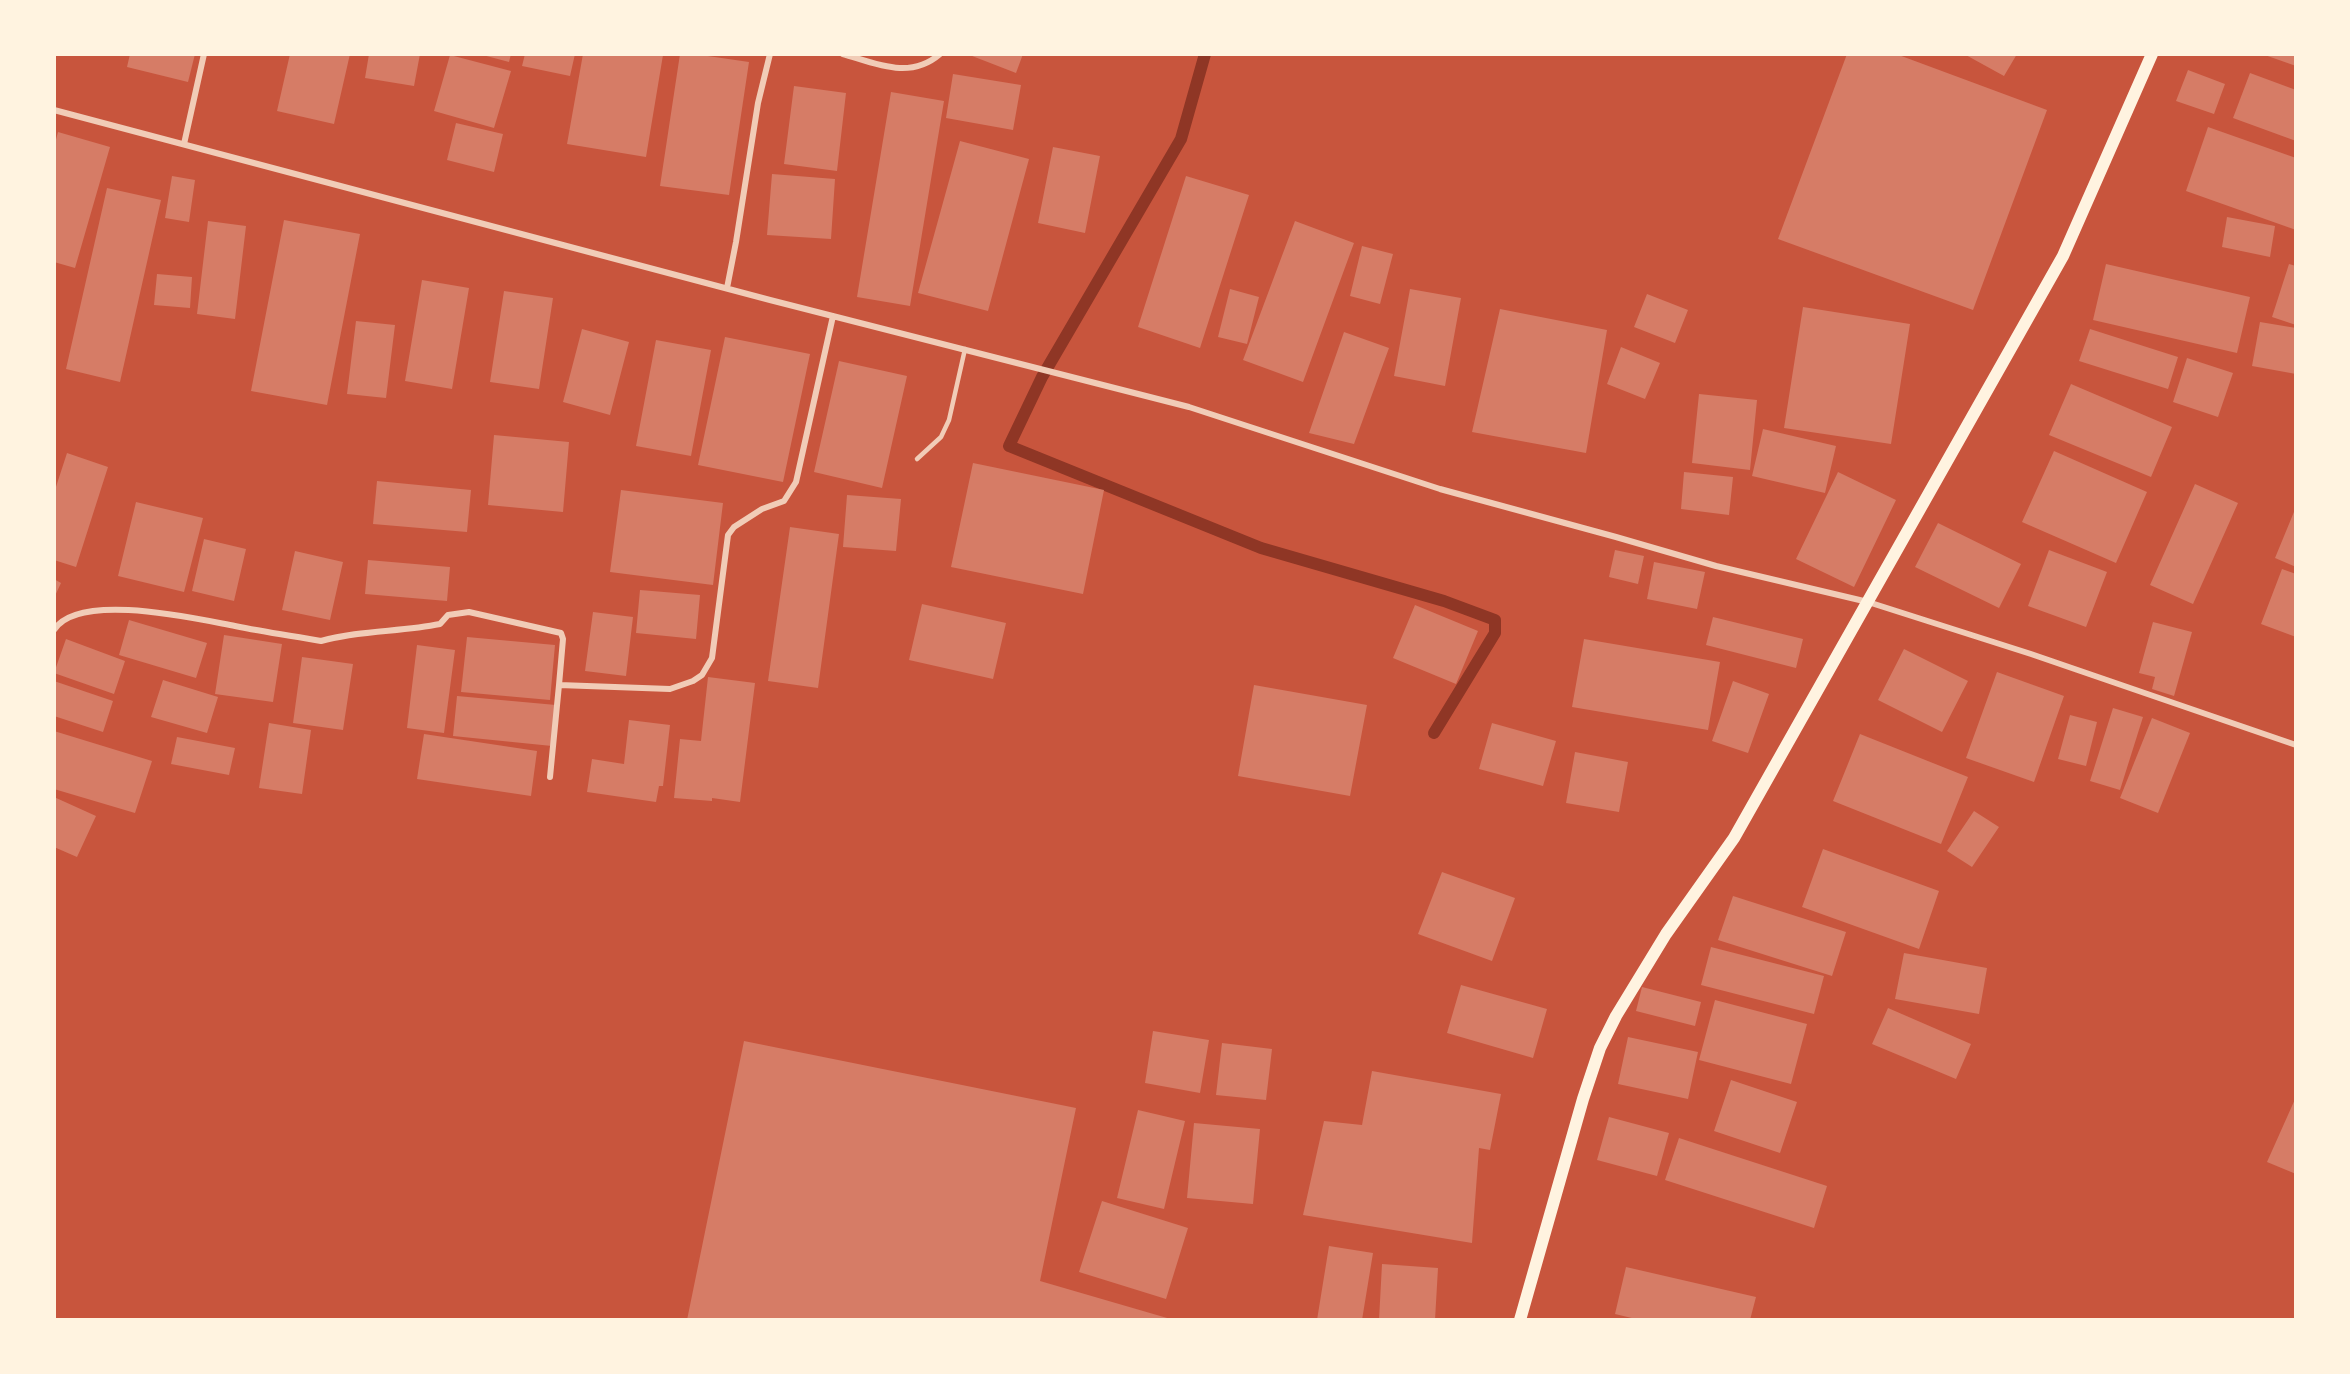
<!DOCTYPE html>
<style>
body{margin:0}
#map{position:relative;width:2350px;height:1374px;overflow:hidden;background:#c8553d;font-family:"IBM Plex Sans",sans-serif}
canvas{display:block}
.frame{position:absolute;inset:0;border:56px solid #fff3e0;pointer-events:none}
</style>
<div id="map">
<canvas width="2350" height="1374"></canvas>
<div class="frame"></div>
</div>
<script>
const ctx = document.querySelector('canvas').getContext('2d');
ctx.lineJoin = 'round';
function stroke(path, color, width, dash) { ctx.strokeStyle = color; ctx.lineWidth = width; ctx.lineCap = dash ? 'butt' : 'round'; ctx.setLineDash(dash || []); ctx.stroke(path); }
function paint(path, color) { ctx.fillStyle = color; ctx.fill(path, 'evenodd'); }
stroke(new Path2D(`
 M1205 54 1181 139 1042 377 1009 446 1261 548 1444 601 1495 620V633L1434 733`), '#8f3625', 12);
paint(new Path2D(`
 M130 54H195L188 82 127 67Z
 M290 54H350L334 124 277 111Z
 M369 54H420L414 86 365 78Z
 M479 54H511L509 62Z
 M525 54H575L570 76 522 66Z
 M583 54 663 55 646 157 567 144Z
 M680 54H694L749 62 729 195 660 186Z
 M967 54H1023L1016 73Z
 M1847 54H1896L2047 110 1973 310 1778 239Z
 M1964 54H2017L2004 76Z
 M2262 54H2296V66Z
 M450 55 511 71 494 128 434 111Z
 M2188 70 2225 84 2214 114 2176 101Z
 M2250 73 2296 90V141L2233 118Z
 M953 74 1021 85 1013 130 946 118Z
 M794 86 846 93 837 171 784 164Z
 M891 92 944 101 910 306 857 297Z
 M456 123 503 134 494 172 447 160Z
 M2208 127 2296 158V230L2186 191Z
 M58 132 110 147 75 268 54 262V147Z
 M960 141 1029 159 988 311 918 293Z
 M1053 147 1100 156 1085 233 1038 223Z
 M772 174 835 179 831 239 767 235Z
 M172 176 195 180 189 222 165 218Z
 M1186 176 1249 195 1200 348 1138 327Z
 M107 188 161 200 120 382 66 369Z
 M2227 217 2275 226 2270 257 2222 247Z
 M284 220 360 234 327 405 251 391Z
 M208 221 246 226 235 319 197 314Z
 M1295 221 1354 243 1303 382 1243 360Z
 M1362 246 1393 254 1380 304 1350 296Z
 M2106 264 2250 297 2237 353 2093 320Z
 M2289 264 2296 266V325L2272 317Z
 M157 274 192 277 190 308 154 305Z
 M422 280 469 288 452 389 405 381Z
 M1230 289 1259 297 1247 344 1218 337Z
 M1410 289 1461 298 1445 386 1394 376Z
 M504 291 553 298 539 389 490 382Z
 M1647 294 1688 310 1675 343 1634 327Z
 M1803 307 1910 324 1891 444 1784 428Z
 M1500 309 1607 330 1586 453 1472 432Z
 M356 321 395 325 386 398 347 394Z
 M2260 322 2296 328V374L2252 366Z
 M582 329 629 342 610 415 563 402Z
 M2090 329 2178 357 2168 389 2079 361Z
 M1344 332 1389 348 1354 444 1309 433Z
 M725 337 810 354 783 482 698 465Z
 M656 340 711 350 691 456 636 446Z
 M1621 347 1660 363 1645 399 1607 384Z
 M2187 358 2233 373 2218 417 2173 402Z
 M839 361 907 376 882 488 814 472Z
 M2071 384 2172 427 2151 477 2049 435Z
 M1699 394 1757 400 1750 470 1692 463Z
 M1763 429 1836 446 1825 493 1752 476Z
 M494 435 569 442 563 512 488 505Z
 M2054 451 2147 492 2116 563 2022 522Z
 M67 453 108 467 76 567 54 560V493Z
 M973 463 1104 490 1083 594 951 567Z
 M1684 472 1733 477 1729 515 1681 509Z
 M1838 472 1896 500 1854 587 1796 559Z
 M377 481 471 490 467 532 373 524Z
 M2195 484 2238 503 2193 604 2150 585Z
 M621 490 723 503 713 585 610 572Z
 M847 495 901 499 896 551 843 547Z
 M136 502 203 518 184 592 118 576Z
 M2296 507V567L2275 558Z
 M1938 523 2021 564 1999 608 1915 567Z
 M790 527 839 534 818 688 768 681Z
 M204 539 246 549 234 601 192 591Z
 M1615 550 1644 556 1638 584 1609 577Z
 M2049 550 2107 572 2086 627 2028 606Z
 M295 551 343 562 330 620 282 610Z
 M368 560 450 567 447 601 365 594Z
 M1654 562 1705 572 1697 609 1647 599Z
 M2282 569 2296 574V637L2261 624Z
 M54 579 61 583 54 598Z
 M640 590 700 595 696 639 636 633Z
 M922 604 1006 623 993 679 909 660Z
 M1415 605 1478 631 1456 684 1393 658Z
 M593 612 633 617 626 676 585 671Z
 M1713 617 1803 639 1796 668 1706 645Z
 M129 620 207 643 196 678 119 655Z
 M2153 622 2192 632 2174 696 2152 689 2155 677 2139 673Z
 M224 635 282 644 273 702 215 694Z
 M467 637 555 645 550 700 461 692Z
 M66 639 125 661 114 694 54 673Z
 M1584 639 1720 662 1708 730 1572 707Z
 M417 645 455 650 444 733 407 728Z
 M1904 649 1968 681 1942 732 1878 700Z
 M302 657 353 664 343 730 293 723Z
 M1997 672 2064 696 2034 782 1966 758Z
 M708 677 755 683 740 802 712 798V801L674 798 680 739 701 741Z
 M163 680 218 697 207 733 151 717Z
 M54 681 113 701 103 732 54 716Z
 M1733 681 1769 694 1748 753 1712 741Z
 M1254 685 1367 705 1350 796 1238 776Z
 M457 696 556 705 552 746 453 736Z
 M2113 708 2143 717 2120 790 2090 781Z
 M2070 715 2097 722 2086 766 2058 759Z
 M2152 718 2190 733 2158 813 2120 798Z
 M629 720 670 725 663 786H659L656 802 587 792 592 759 624 764Z
 M269 723 311 730 302 794 259 788Z
 M1492 723 1556 741 1543 786 1479 769Z
 M54 731 152 761 135 813 54 789Z
 M424 734 537 751 531 796 417 779Z
 M1860 734 1968 777 1941 844 1833 801Z
 M177 737 235 748 229 775 171 764Z
 M1575 752 1628 762 1619 812 1566 803Z
 M54 797 96 816 77 857 54 847Z
 M1974 811 1999 827 1972 867 1947 851Z
 M1823 849 1939 891 1919 949 1802 907Z
 M1442 872 1515 898 1492 961 1418 934Z
 M1733 896 1846 932 1832 976 1718 940Z
 M1711 947 1824 976 1814 1014 1701 985Z
 M1904 953 1987 968 1979 1014 1895 999Z
 M1461 985 1547 1009 1533 1058 1447 1033Z
 M1642 987 1701 1002 1695 1026 1636 1011Z
 M1715 1000 1807 1024 1791 1084 1699 1060Z
 M1888 1008 1971 1044 1956 1079 1872 1044Z
 M1153 1031 1209 1040 1200 1093 1145 1083Z
 M1628 1037 1698 1052 1688 1099 1618 1084Z
 M744 1041 1076 1108 1040 1281 1174 1320H687Z
 M1222 1043 1272 1049 1266 1100 1216 1095Z
 M1372 1071 1501 1094 1490 1150 1479 1148 1472 1243 1303 1215 1324 1121 1362 1125Z
 M1731 1080 1797 1102 1780 1153 1714 1131Z
 M2296 1097V1174L2267 1162Z
 M1138 1110 1185 1121 1164 1209 1117 1198Z
 M1609 1117 1669 1133 1657 1176 1597 1160Z
 M1194 1123 1260 1129 1253 1204 1187 1198Z
 M1679 1138 1827 1186 1814 1228 1665 1180Z
 M1102 1201 1188 1228 1166 1299 1079 1272Z
 M1329 1246 1373 1253 1362 1320H1317Z
 M1382 1264 1438 1268 1435 1320H1379Z
 M1626 1267 1756 1297 1750 1320H1640L1615 1314Z`), '#d67c66');
stroke(new Path2D(`
 M917 459 941 437 949 420 965 349`), '#f1ccb7', 4.5);
stroke(new Path2D(`
 M843 54C877 64 910 80 940 54
 M54 110 770 300 1189 407 1440 489 1616 537 1716 566 1868 602 2031 654 2296 745
 M184 144 204 54
 M727 288 736 242 758 103 770 54
 M54 630C78 591 197 619 235 626 264 632 293 636 321 641 360 630 401 632 440 624L448 615 469 612 561 633 563 639 559 685 670 689 693 681 702 675 712 658 728 535 734 527 762 509 784 501 796 482 833 316
 M550 777 559 685`), '#f1ccb7', 6);
stroke(new Path2D(`
 M1520 1320 1583 1099 1600 1048 1616 1016 1666 934 1734 838 2063 256 2152 54`), '#fff3e0', 12);
</script>
